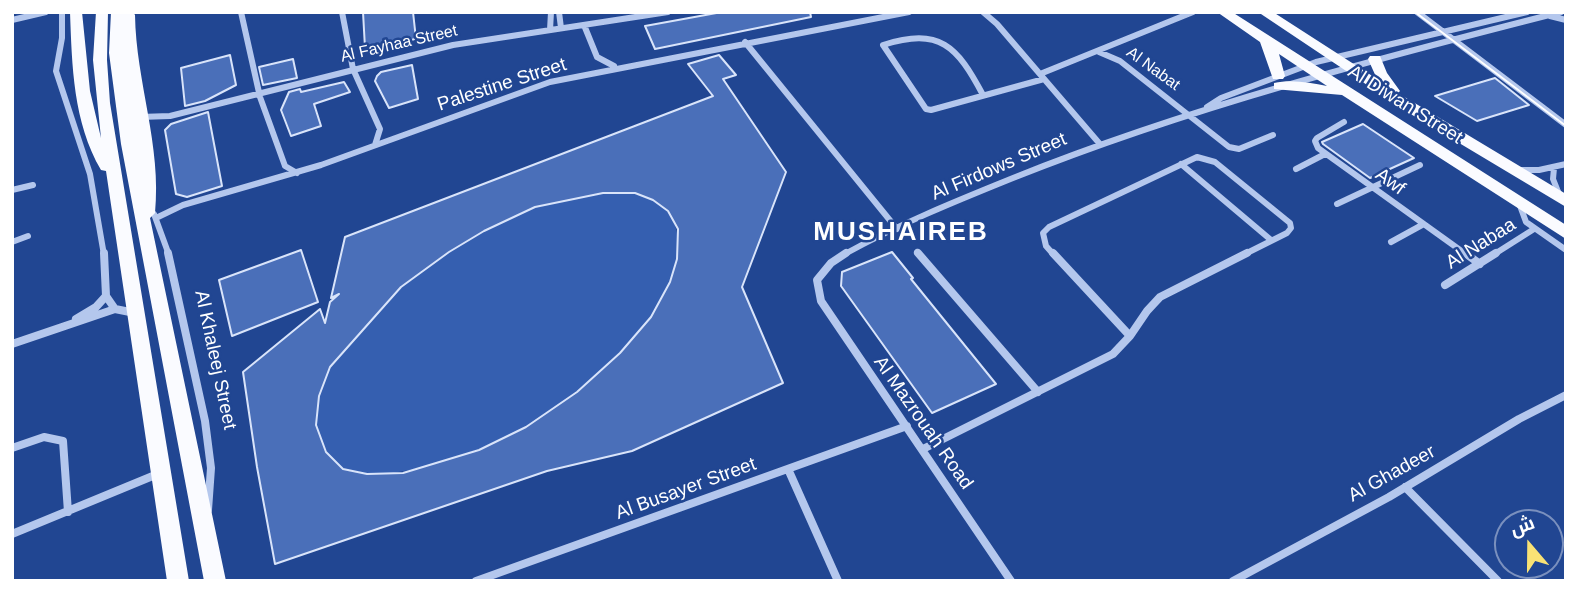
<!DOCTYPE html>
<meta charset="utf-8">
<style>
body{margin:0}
#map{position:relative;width:1578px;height:593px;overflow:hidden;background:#214692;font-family:Arial,Cairo,sans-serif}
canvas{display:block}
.frame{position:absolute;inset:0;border:14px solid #fff;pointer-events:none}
.north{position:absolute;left:1494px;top:509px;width:70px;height:70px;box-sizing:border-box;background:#214692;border:2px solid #7a90be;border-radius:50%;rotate:340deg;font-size:19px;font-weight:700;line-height:28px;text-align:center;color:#fff}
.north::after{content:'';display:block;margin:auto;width:24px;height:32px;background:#f9e275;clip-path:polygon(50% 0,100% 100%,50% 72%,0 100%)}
</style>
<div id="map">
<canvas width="1578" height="593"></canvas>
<div class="frame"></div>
<div class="north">ش</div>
</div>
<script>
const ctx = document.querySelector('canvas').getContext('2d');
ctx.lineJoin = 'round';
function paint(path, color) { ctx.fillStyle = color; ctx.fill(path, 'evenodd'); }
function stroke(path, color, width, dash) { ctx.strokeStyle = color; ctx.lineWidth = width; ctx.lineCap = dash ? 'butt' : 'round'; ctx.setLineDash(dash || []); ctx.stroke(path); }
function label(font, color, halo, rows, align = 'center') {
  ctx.font = font + ' Arial,sans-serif'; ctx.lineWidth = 5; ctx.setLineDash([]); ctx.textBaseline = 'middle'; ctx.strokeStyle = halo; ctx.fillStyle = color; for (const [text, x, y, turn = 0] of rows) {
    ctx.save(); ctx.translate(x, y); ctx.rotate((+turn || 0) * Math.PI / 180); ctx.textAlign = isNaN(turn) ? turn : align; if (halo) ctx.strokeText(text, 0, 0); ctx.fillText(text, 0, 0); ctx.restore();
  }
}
paint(new Path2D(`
 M603 193C614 193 625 191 635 194 701 207 678 280 650 318 631 345 605 368 580 390 545 419 503 442 460 456 434 465 366 485 341 468 329 460 324 446 319 433 312 414 319 384 330 367 338 353 354 340 365 327 376 314 387 300 400 288 434 256 492 222 536 207 558 199 581 196 603 193Z`), '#355fb0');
const building = new Path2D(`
 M363 12H413L416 39 365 48Z
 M722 12H810L811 17 655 49 645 26Z
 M230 55 236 85 205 101 185 106 181 68Z
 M719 55 736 75 723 79 786 172 742 287 783 383 632 451 547 471 275 564 257 467 243 372 320 309 325 323 330 302 339 294 331 298 345 237 713 96 688 64ZM603 193H635L653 200 668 211 678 229 677 259 670 282 651 317 620 353 577 392 526 427 479 450 403 473 367 474 343 469 326 452 316 425 319 396 330 367 401 287 449 252 484 231 535 207Z
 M293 59 297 78 263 85 259 67Z
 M412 65 418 99 389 108 375 81 377 76 381 72Z
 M1495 78 1529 105 1477 121 1435 96Z
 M344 82 350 92 314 104 321 126 291 136 281 110 289 92 300 89 301 92Z
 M208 112 222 186 187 197 176 194 165 130 171 124Z
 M1363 124 1414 158 1370 178 1323 144 1322 142Z
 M301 250 318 302 232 336 219 280Z
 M892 252 913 278 911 279 996 384 932 413 841 286 842 272Z`);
paint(building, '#4a6fb9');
stroke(building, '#d9e4fa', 2);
stroke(new Path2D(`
 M62 12V38L56 71 90 174 104 255
 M241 12 260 97 285 166 297 173
 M342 12 353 69 380 129 375 145
 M559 12 561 28
 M983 12 997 24 1099 143
 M1417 12 1566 125
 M1550 16 1566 20
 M12 20 46 12
 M584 25 597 57 614 66
 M550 30 551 12
 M745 42 897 229
 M1099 52 1120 61 1229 147 1239 149 1273 135
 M1040 74 1193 12
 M983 95C957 46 940 27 883 45L926 109 931 110 1044 79
 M1207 107 1221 98 1316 62 1527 12
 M140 117 170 116 453 45 668 12
 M1344 122 1317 138 1315 141 1318 148 1467 255
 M1181 164 1271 240
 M1554 168 1553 179 1559 194
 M1296 169 1325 154
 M1518 170H1539L1566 164
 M12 190 33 185
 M1519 203 1526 222 1566 250
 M1337 204 1420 165
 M154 214 169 255
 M156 218 183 205 321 165 550 82 909 12
 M12 242 28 236
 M1391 242 1422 225
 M917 252 920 255
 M843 255C897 225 956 201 1013 178 1190 107 1376 59 1561 12
 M1054 255 1046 246 1043 233 1049 227 1197 157 1215 162 1290 223 1291 228 1287 233 1243 255
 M1493 255 1534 229`), '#b4c7ed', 6);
stroke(new Path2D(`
 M104 253 106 296 115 309 135 313
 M168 253 205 421 211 468 208 510
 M846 253 831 263 817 280 821 301 1011 581
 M918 253 1038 392
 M1053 253 1130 336
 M1465 253 1480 264
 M1445 285 1496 253
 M76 319 96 307 106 296
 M1130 336 1147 311 1160 297 1247 253
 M12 344 115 309
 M12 448 44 437 63 441 68 512
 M923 449 1113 354 1130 336
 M788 469 838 581
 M1405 487 1498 581
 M12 534 160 473
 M476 581 907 426
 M1233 581 1389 497 1519 419 1566 395`), '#b4c7ed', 8);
paint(new Path2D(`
 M70 12H82L90 91 101 138 93 60 96 12H108L107 60 110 103 189 581H167L106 171 101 170C73 122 72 65 70 12Z
 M111 12H133L135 15C136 82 162 146 155 213L150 218 226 581H204L121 144 109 53Z
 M1217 12H1232L1566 225V239L1342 95 1274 89V83C1292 79 1310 83 1327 86L1279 54 1285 76 1283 79H1273L1260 42Z
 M1258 12H1273L1377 79 1368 59 1370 56H1380L1387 73 1400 91 1398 93 1566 194V207L1409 113Z`), '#fafbff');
stroke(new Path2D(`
 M1415 12 1566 126`), '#fff', 2);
label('16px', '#fff', '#214692', [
 ["Al Fayhaa Street",399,44,-13],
 ["Al Nabat",1153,69,36]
]);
label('19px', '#fff', '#214692', [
 ["Palestine Street",502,85,-18],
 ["Al Diwan Street",1405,105,32],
 ["Al Firdows Street",999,167,-23],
 ["Awf",1390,182,36],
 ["Al Nabaa",1481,244,-32],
 ["Al Khaleej Street",215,360,78],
 ["Al Mazrouah Road",923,423,55],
 ["Al Ghadeer",1392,474,-29],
 ["Al Busayer Street",686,489,-20]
]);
ctx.letterSpacing = '2px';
label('bold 26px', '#fff', '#214692', [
 ["MUSHAIREB",901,233]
]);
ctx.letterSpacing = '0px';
</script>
